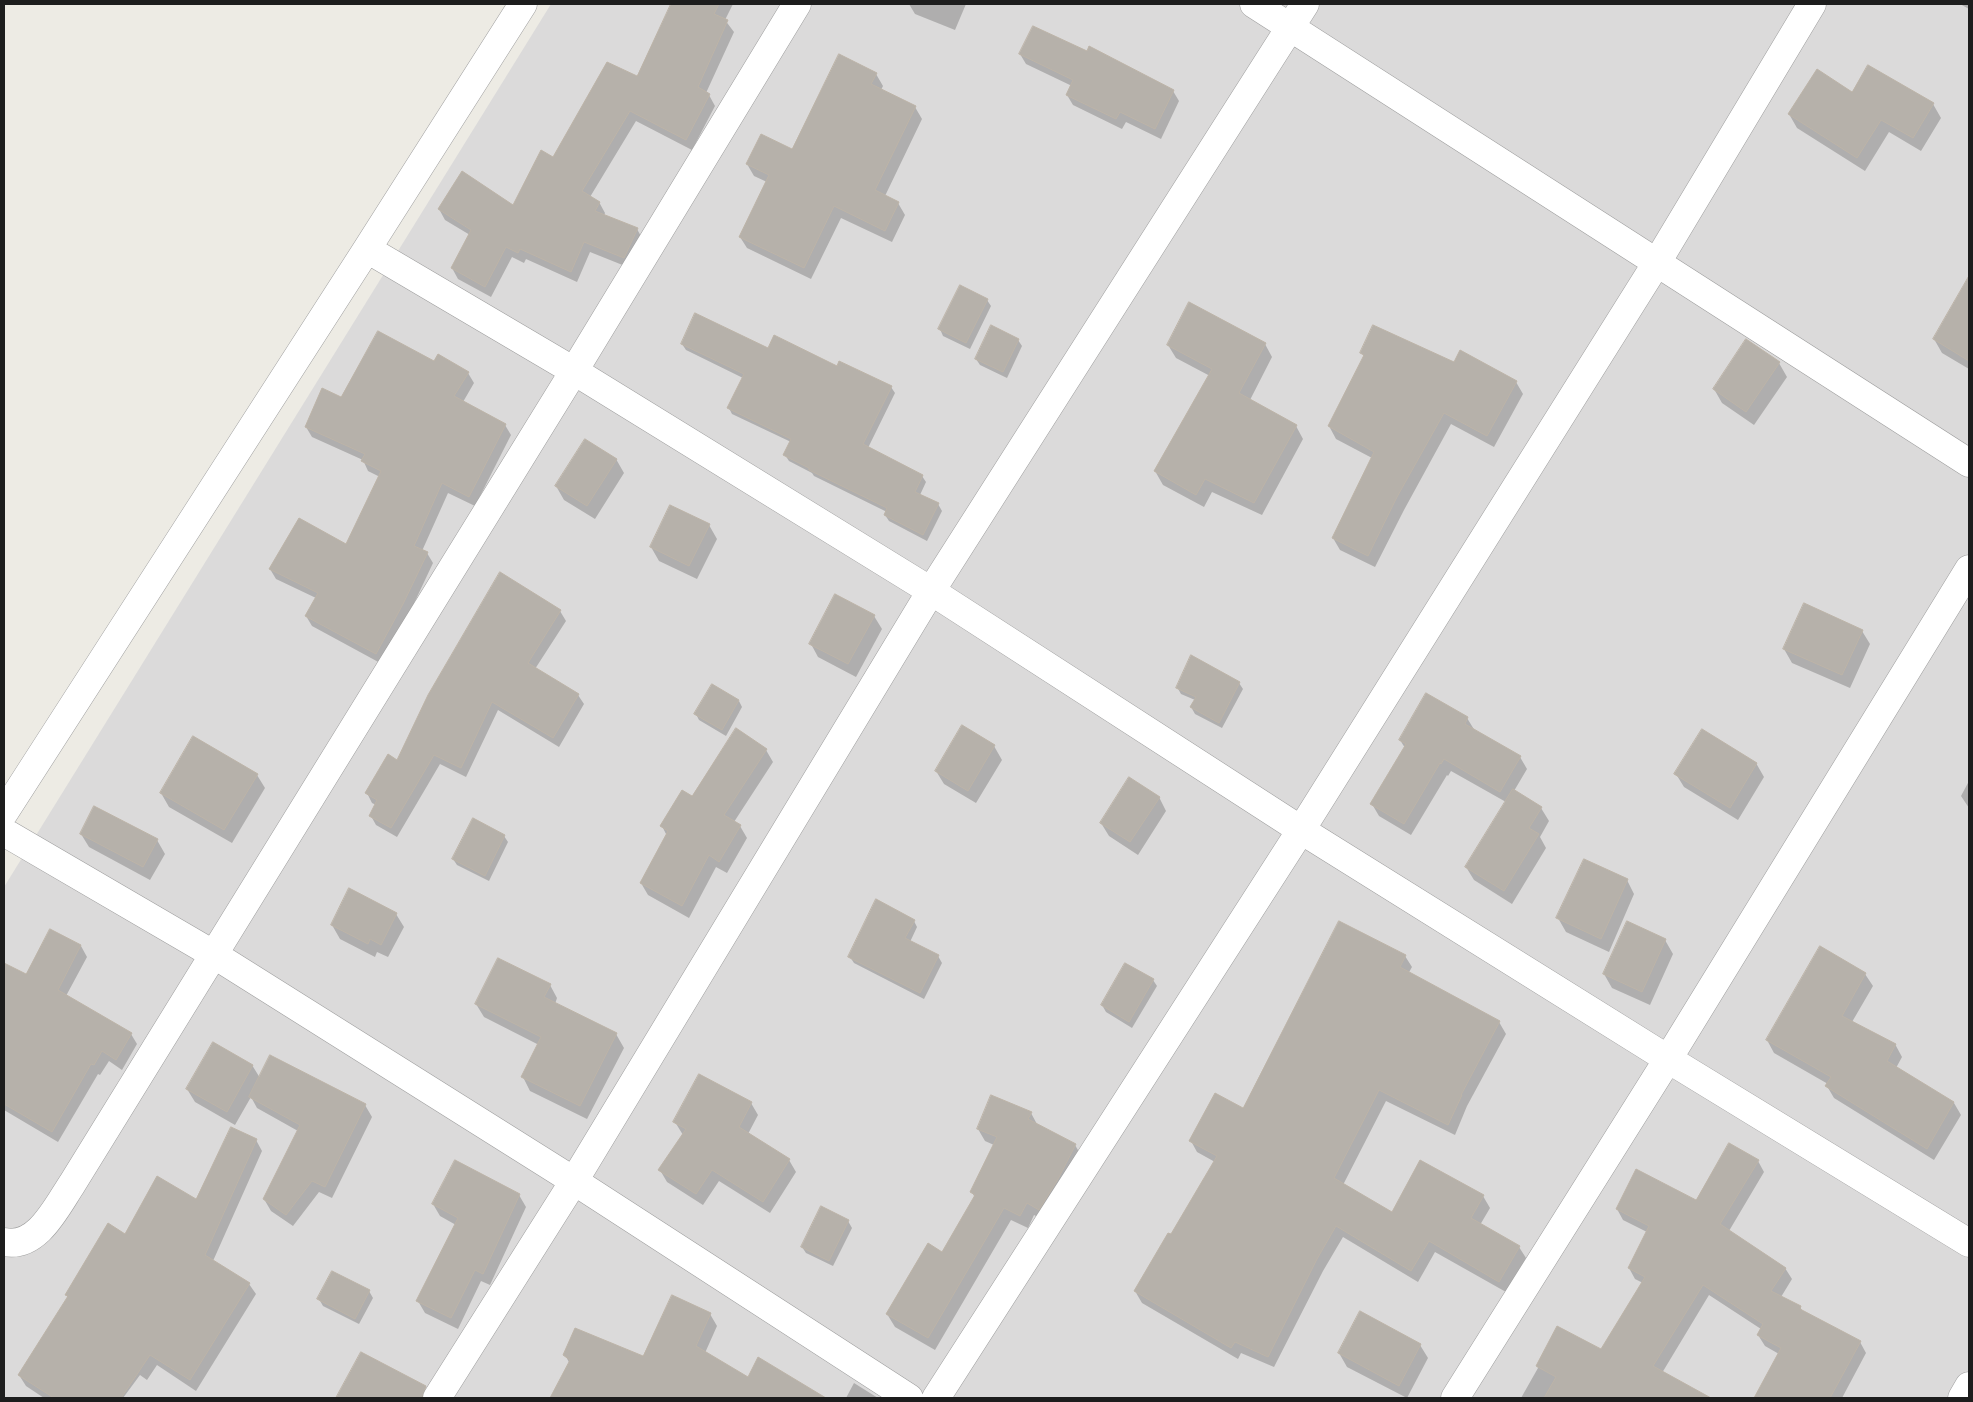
<!DOCTYPE html>
<style>
body{margin:0}
#map{position:relative;width:1973px;height:1402px;overflow:hidden;background:#edebe4;font-family:Quicksand,sans-serif}
canvas{display:block}
.frame{position:absolute;inset:0;border:5px solid #1d1d1d;pointer-events:none}
</style>
<div id="map">
<canvas width="1973" height="1402"></canvas>
<div class="frame"></div>
</div>
<script>
const ctx = document.querySelector('canvas').getContext('2d');
ctx.lineJoin = 'round';
function paint(path, color) { ctx.fillStyle = color; ctx.fill(path, 'evenodd'); }
function stroke(path, color, width, dash) { ctx.strokeStyle = color; ctx.lineWidth = width; ctx.lineCap = dash ? 'butt' : 'round'; ctx.setLineDash(dash || []); ctx.stroke(path); }
paint(new Path2D(`
 M551 4H1969V1398H4V887Z`), '#dbdada');
paint(new Path2D(`
 M672 4H733L725 20 734 32 706 93 709 95 715 106 692 150 636 121 590 197 599 202 605 213 604 216 637 229 643 240 630 268 590 252 577 282 526 259 524 263 512 257 491 297 458 279 452 268 470 235 445 220 439 209 513 206 554 158 637 77Z
 M909 4H966L955 30 915 14Z
 M1960 4H1969V9Z
 M1020 54 1173 91 1179 101 1161 139 1126 122 1122 129 1073 105 1067 95 1072 86 1026 64Z
 M876 74 883 86 881 90 915 107 922 119 885 196 898 203 905 215 892 242 841 218 811 279 747 248 740 237 767 182 754 176 747 164 793 150Z
 M1852 94 1933 104 1941 118 1921 151 1889 132 1865 171 1797 128 1789 114Z
 M1967 283 1969 284V369L1942 353 1934 339Z
 M987 300 991 306 970 349 943 336 940 329Z
 M1018 340 1022 346 1007 378 980 365 976 359Z
 M1746 341 1779 363 1787 377 1754 425 1722 403 1714 389Z
 M682 344 768 350 837 367 891 387 895 393 868 448 922 476 926 482 920 495 938 504 942 511 927 541 889 521 885 515 887 512 814 476 812 473 789 461 785 455 791 442 732 414 729 408 743 378 686 350Z
 M1265 344 1272 357 1250 400 1296 426 1303 439 1262 515 1212 492 1204 507 1163 485 1155 471 1210 376 1176 358 1168 345Z
 M1362 353 1455 363 1516 382 1523 394 1494 447 1451 424 1404 510 1375 567 1340 550 1333 538 1372 458 1336 439 1329 426 1364 357Z
 M435 363 468 373 474 383 463 402 505 425 511 435 475 506 448 493 422 551 427 553 433 563 409 614 382 664 312 626 306 616 316 598 276 579 270 569 346 545 380 477 368 471 363 460 312 437 306 427 341 398Z
 M616 459 624 473 595 519 564 500 556 486Z
 M709 525 717 539 697 579 659 561 651 547Z
 M560 611 566 621 535 669 578 695 584 704 559 747 498 710 466 777 440 764 397 837 376 825 371 816 376 805 372 803 367 793 397 761Z
 M874 616 882 629 856 677 818 657 811 644Z
 M1862 631 1870 644 1850 688 1792 663 1784 649Z
 M1239 683 1243 689 1222 728 1195 714 1191 707 1195 700 1181 694 1177 687Z
 M739 701 742 707 726 736 699 720 696 714Z
 M1467 718 1475 731 1520 757 1527 769 1514 791 1541 808 1549 821 1540 837 1546 848 1512 904 1474 880 1466 867 1506 802 1451 771 1448 776 1447 775 1411 835 1379 816 1372 804 1405 748 1400 740Z
 M994 746 1002 760 976 803 944 784 936 771Z
 M766 750 773 762 734 822 740 826 747 838 727 873 716 867 689 918 648 895 641 883 667 836 662 826 692 798Z
 M1756 763 1764 777 1738 820 1684 787 1676 774Z
 M257 775 265 788 232 843 169 807 161 793Z
 M1969 781V808L1961 796Z
 M1159 797 1166 811 1138 855 1109 836 1101 823Z
 M81 834 157 840 165 854 150 880 89 847Z
 M504 836 508 842 489 881 457 865 453 859Z
 M1627 880 1634 894 1609 952 1566 932 1558 918Z
 M396 914 404 927 388 957 377 952 375 957 340 939 332 925Z
 M914 921 917 927 910 942 938 956 942 963 924 999 854 963 850 957Z
 M51 930 81 946 87 957 66 996 131 1034 137 1044 122 1070 109 1061 100 1075 98 1074 58 1142 4 1110V964L27 975Z
 M1665 940 1673 954 1650 1005 1612 988 1604 974Z
 M1405 956 1412 967 1408 974 1499 1022 1506 1034 1467 1106 1455 1135 1386 1101 1343 1185 1393 1214 1483 1196 1490 1208 1480 1225 1519 1247 1526 1258 1506 1292 1435 1252 1418 1282 1343 1237 1323 1271 1274 1367 1241 1353 1238 1359 1142 1303 1135 1291 1171 1236 1215 1162 1197 1152 1191 1141 1243 1110Z
 M1865 974 1873 986 1852 1022 1895 1044 1902 1057 1896 1068 1954 1103 1961 1115 1934 1160 1834 1098 1827 1086 1828 1084 1774 1053 1767 1040Z
 M1153 980 1157 986 1132 1028 1106 1012 1102 1005Z
 M550 985 557 998 555 1004 616 1034 624 1048 587 1119 530 1091 523 1077 539 1045 484 1017 476 1004Z
 M252 1065 260 1078 365 1105 372 1117 332 1198 319 1192 293 1226 271 1211 264 1199 298 1131 257 1108 251 1097 235 1125 195 1102 187 1089Z
 M699 1076 751 1103 758 1115 748 1134 789 1160 796 1172 770 1213 719 1181 703 1205 667 1182 660 1170 683 1135 675 1122Z
 M1031 1113 1038 1126 1075 1145 1082 1157 1046 1221 1034 1215 1028 1228 1011 1220 935 1350 895 1327 887 1314 942 1254 975 1198 972 1192 994 1145 985 1141 978 1129Z
 M256 1140 262 1151 213 1261 249 1284 256 1294 196 1391 157 1365 147 1380 140 1375 123 1398H44L26 1386 19 1375 68 1298 66 1295 125 1235 197 1201Z
 M1758 1161 1764 1172 1729 1231 1785 1268 1792 1279 1781 1297 1800 1307 1803 1312 1860 1342 1866 1353 1842 1398H1755L1779 1354 1765 1346 1758 1335 1761 1329 1709 1295 1662 1373 1708 1398H1521L1538 1368 1537 1366 1602 1351 1643 1283 1635 1279 1629 1268 1647 1232 1623 1220 1617 1209 1697 1201Z
 M456 1162 519 1195 526 1207 490 1285 481 1281 458 1329 425 1313 418 1301 456 1225 440 1216 433 1204Z
 M848 1221 852 1228 833 1266 806 1253 802 1247Z
 M369 1291 373 1298 359 1324 323 1306 319 1299Z
 M710 1314 717 1326 705 1353 748 1379 758 1359 823 1398H551L570 1364 565 1355 644 1357Z
 M1420 1345 1428 1358 1407 1398 1347 1367 1339 1353Z
 M362 1353 416 1382 424 1396 423 1398H338Z
 M854 1383 878 1398H846Z`), '#0003');
const building = new Path2D(`
 M671 4H719L714 14 728 20 698 87 710 94 686 140 630 111 582 191 600 202 595 211 638 228 624 258 584 242 571 272 520 249 518 253 506 247 485 287 451 268 471 230 438 209 462 171 513 205 541 150 553 157 607 62 637 76Z
 M1033 26 1087 51 1089 46 1174 90 1155 129 1120 112 1116 119 1066 95 1073 80 1019 54Z
 M839 54 877 73 871 84 916 106 875 190 899 202 885 231 834 206 804 268 739 237 769 175 746 164 761 134 792 149Z
 M1868 65 1934 103 1913 138 1881 120 1857 158 1788 114 1817 69 1852 92Z
 M1969 276V361L1933 339Z
 M960 285 988 299 966 343 938 329Z
 M1189 302 1266 343 1239 393 1297 425 1254 503 1205 479 1196 495 1154 471 1212 369 1167 345Z
 M695 313 768 348 774 335 837 366 839 361 892 386 863 444 923 475 915 492 939 503 923 535 884 515 887 508 809 470V468L783 455 791 439 727 408 744 374 681 344Z
 M991 325 1019 339 1003 372 975 359Z
 M1373 325 1454 362 1460 350 1517 381 1487 436 1444 413 1397 497 1368 556 1332 538 1374 452 1328 426 1364 355 1360 353Z
 M378 331 434 361 438 354 469 372 454 396 506 424 469 497 442 483 414 546 428 552 403 604 376 654 305 616 318 593 269 569 299 518 346 544 381 471 361 461 365 454 305 427 322 388 341 397Z
 M1746 339 1780 362 1746 412 1713 389Z
 M585 439 617 459 587 506 555 486Z
 M670 505 710 524 689 566 650 547Z
 M500 572 561 610 528 663 579 694 553 738 492 702 461 768 434 755 391 828 369 816 377 800 365 793 388 754 397 760 428 695Z
 M835 594 875 615 848 664 809 644Z
 M1804 603 1863 630 1842 675 1783 649Z
 M1191 655 1240 682 1219 723 1190 707 1196 697 1176 688Z
 M712 684 739 700 722 730 694 714Z
 M1426 693 1468 717 1465 724 1521 756 1500 792 1444 759 1441 764 1440 763 1404 824 1370 804 1406 744 1399 740Z
 M962 725 995 745 968 791 935 771Z
 M736 728 767 749 724 815 741 825 719 862 709 855 682 906 640 883 668 831 660 826 682 790 692 796Z
 M1702 729 1757 763 1730 808 1674 774Z
 M193 736 258 774 224 830 160 793Z
 M1129 777 1160 797 1130 842 1100 823Z
 M1513 789 1542 807 1529 828 1539 834 1504 891 1465 867Z
 M94 806 158 839 143 867 80 834Z
 M473 818 505 835 485 876 452 859Z
 M1584 859 1628 879 1601 939 1556 918Z
 M349 888 397 913 381 945 370 939 368 944 331 925Z
 M876 899 915 920 905 938 939 955 920 993 848 957Z
 M1339 921 1406 955 1400 967 1500 1021 1461 1095H1462L1448 1125 1379 1090 1334 1178 1392 1212 1420 1160 1484 1195 1471 1218 1520 1246 1499 1282 1429 1241 1411 1271 1336 1226 1317 1259 1268 1357 1235 1342 1231 1348 1134 1291 1168 1233 1171 1234 1217 1156 1189 1141 1215 1093 1243 1108Z
 M1627 921 1666 939 1642 992 1603 974Z
 M50 929 81 945 58 990 132 1033 116 1060 102 1051 94 1065 91 1064 52 1132 4 1104V963L26 974Z
 M1820 946 1866 973 1842 1016 1896 1044 1887 1061 1954 1102 1927 1149 1825 1086 1831 1077 1766 1040Z
 M498 958 551 984 544 997 617 1033 580 1106 521 1077 541 1037 475 1004Z
 M1125 963 1154 979 1129 1022 1101 1005Z
 M213 1042 253 1065 227 1112 186 1089Z
 M270 1055 366 1104 325 1187 312 1181 286 1215 263 1199 300 1125 249 1097Z
 M699 1074 752 1102 739 1127 790 1159 763 1202 712 1170 696 1194 658 1170 686 1129 673 1122Z
 M991 1095 1032 1112 1028 1119 1076 1144 1058 1179 1039 1210 1027 1203 1020 1216 1004 1208 928 1338 886 1314 928 1243 942 1252 975 1195 970 1192 997 1137 977 1129Z
 M231 1127 257 1139 205 1255 250 1283 190 1380 150 1355 121 1398H54L18 1375 68 1296 65 1295 108 1223 125 1234 157 1176 196 1199Z
 M1729 1143 1759 1160 1720 1224 1786 1268 1771 1291 1801 1306 1800 1309 1861 1341 1830 1398H1754L1781 1348 1757 1335 1763 1324 1703 1285 1653 1366 1711 1398H1544L1556 1377 1536 1366 1557 1326 1601 1349 1645 1277 1628 1268 1649 1226 1616 1209 1636 1169 1696 1200Z
 M455 1160 520 1194 483 1274 475 1270 451 1318 416 1301 458 1218 432 1204Z
 M821 1206 849 1220 829 1261 801 1247Z
 M332 1271 370 1290 355 1319 317 1299Z
 M672 1295 711 1313 696 1346 748 1377 758 1357 826 1398H550L570 1360 563 1355 575 1328 643 1356Z
 M1360 1311 1421 1344 1399 1386 1338 1353Z
 M361 1352 426 1386 422 1398H336Z`);
paint(building, '#b6b1aa');
stroke(building, '#bdb4a8', 1);
const minor = new Path2D(`
 M1254 4 1969 463
 M367 249 574 371 931 591 1301 830 1668 1059 1969 1243
 M4 813 367 249 523 4
 M4 832 213 954 574 1181 909 1398
 M4 1242C37 1249 56 1208 72 1184L574 371 797 4
 M437 1398 574 1181 931 591 1305 4
 M936 1398 1301 830 1656 264 1812 4
 M1455 1398 1668 1059 1969 569
 M1962 1398 1969 1386`);
stroke(minor, '#9e9e9e', 29);
stroke(minor, '#fff', 28);
</script>
